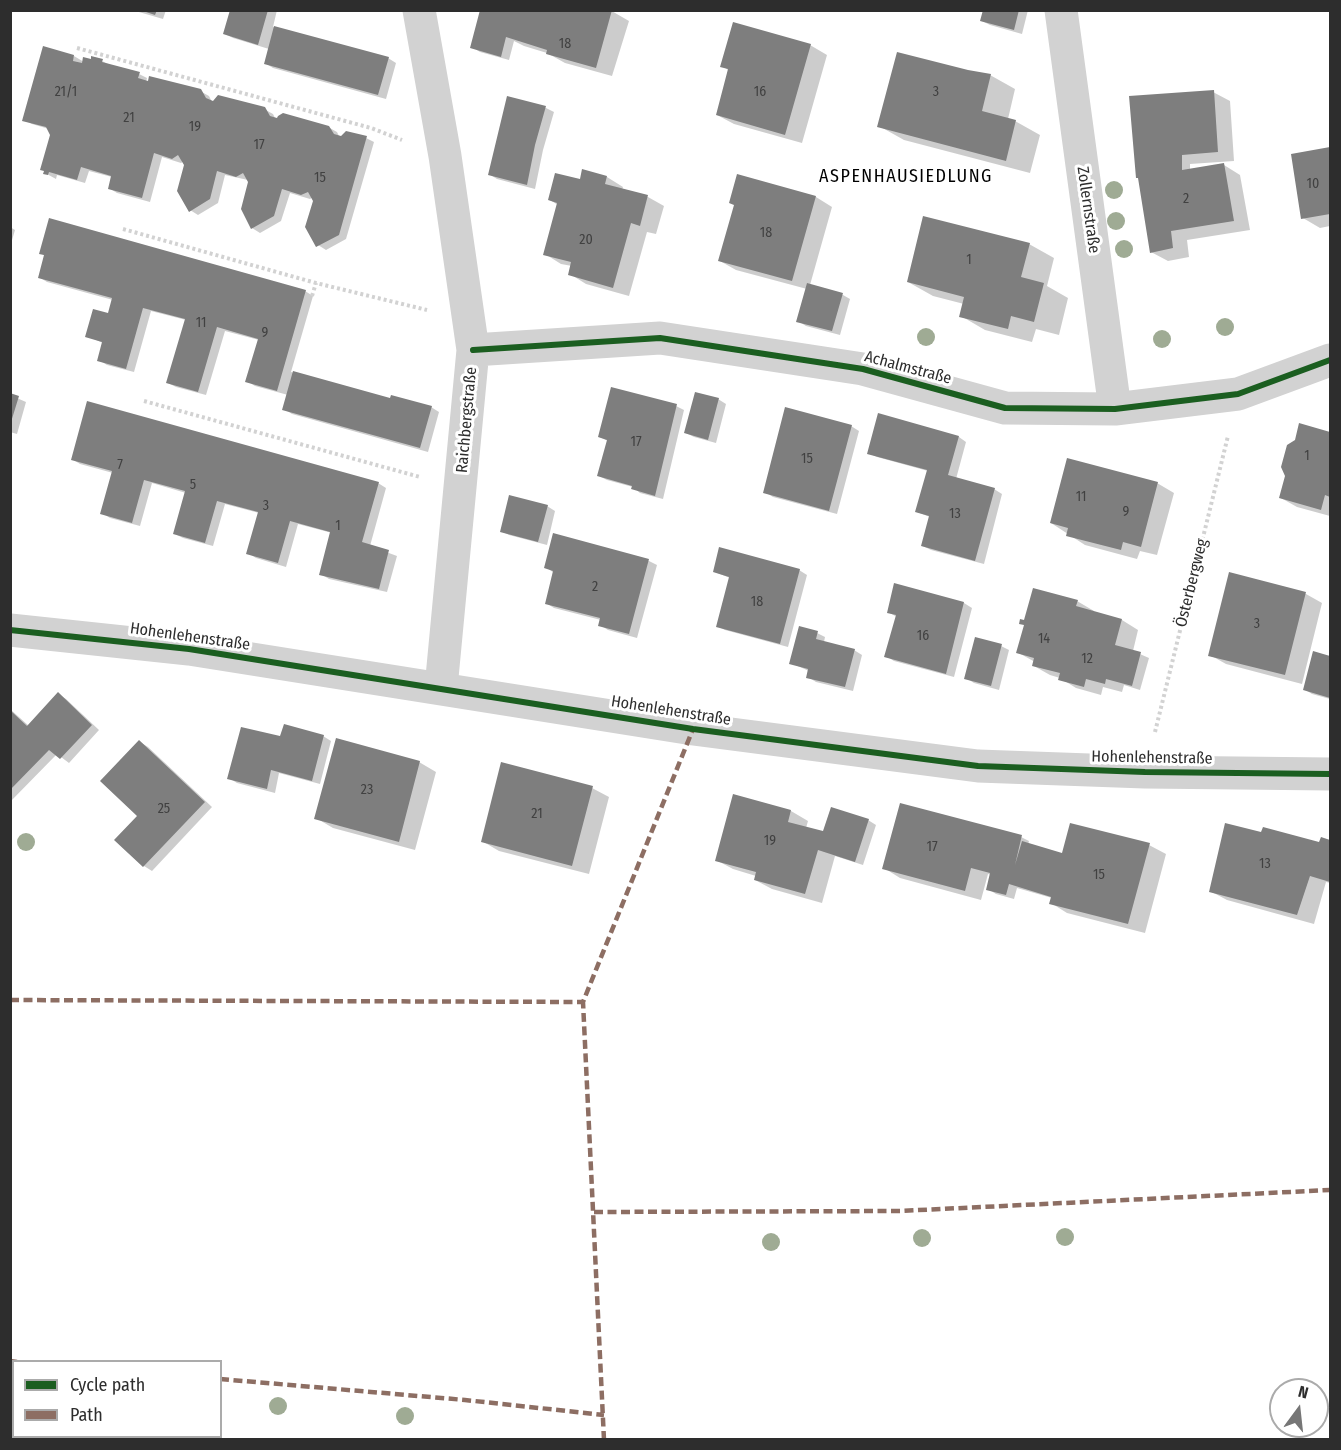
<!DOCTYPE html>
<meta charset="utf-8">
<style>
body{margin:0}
#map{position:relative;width:1341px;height:1450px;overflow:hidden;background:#fff;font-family:"Fira Sans Condensed",sans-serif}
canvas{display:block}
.frame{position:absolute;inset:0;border:12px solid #2d2d2d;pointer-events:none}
.legend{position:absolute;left:12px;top:1360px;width:210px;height:78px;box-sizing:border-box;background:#fff;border:2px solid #ababab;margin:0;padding:8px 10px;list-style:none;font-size:18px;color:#2d2d2d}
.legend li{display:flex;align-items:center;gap:12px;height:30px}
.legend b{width:30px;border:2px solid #ababab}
.north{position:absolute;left:1269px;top:1378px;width:60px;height:60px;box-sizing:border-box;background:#fff;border:2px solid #ababab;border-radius:50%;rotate:15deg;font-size:16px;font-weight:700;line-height:24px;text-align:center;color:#2d2d2d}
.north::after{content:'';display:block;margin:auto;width:21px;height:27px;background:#767676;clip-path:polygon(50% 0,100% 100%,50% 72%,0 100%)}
</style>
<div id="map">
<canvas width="1341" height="1450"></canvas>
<div class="frame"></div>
<ul class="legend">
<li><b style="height:8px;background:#1b5e20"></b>Cycle path</li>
<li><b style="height:8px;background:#8d6e63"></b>Path</li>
</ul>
<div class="north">N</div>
</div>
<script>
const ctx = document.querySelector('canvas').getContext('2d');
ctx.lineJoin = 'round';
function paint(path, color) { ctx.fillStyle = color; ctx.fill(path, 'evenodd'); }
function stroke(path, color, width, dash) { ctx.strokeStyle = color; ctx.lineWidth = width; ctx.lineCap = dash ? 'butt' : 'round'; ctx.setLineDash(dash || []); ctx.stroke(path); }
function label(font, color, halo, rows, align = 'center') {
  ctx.font = font + ' "Fira Sans Condensed",sans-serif'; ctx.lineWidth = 6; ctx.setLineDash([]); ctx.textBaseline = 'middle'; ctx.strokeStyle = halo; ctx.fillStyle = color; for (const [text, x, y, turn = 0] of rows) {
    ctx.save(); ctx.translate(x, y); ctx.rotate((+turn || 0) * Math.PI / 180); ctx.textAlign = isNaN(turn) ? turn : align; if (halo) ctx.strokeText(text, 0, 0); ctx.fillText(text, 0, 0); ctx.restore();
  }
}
paint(new Path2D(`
 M132 10H166L163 19Z
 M232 10H277L273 27 388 58 396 63 386 99 273 68 265 63 269 49 233 38 225 34Z
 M482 10H610L629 21 612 76 565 63 547 53 524 46 514 41 509 60 480 52 472 47Z
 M980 10H1028L1022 34 990 25 982 21 984 13Z
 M810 45 827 55 802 143 734 124 717 115 730 71 722 66Z
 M74 56 84 62 102 61 110 65 139 74 147 78 146 82 200 91 209 96 212 102 264 109 273 114 276 120 328 127 337 132 340 138H366L374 142 346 239 326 250 318 245 314 201 313 197 310 199 290 193 281 221 260 233 252 228 248 180 225 175 218 203 198 215 190 210 184 161 181 163 162 157 150 202 117 193 109 188 112 177 89 171 85 183 57 175 56 179 45 173 52 135 49 129 32 124 24 120Z
 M968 72 990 75 1015 89 1008 119 1015 121 1040 135 1030 173 904 140 879 126Z
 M1213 92 1230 101 1234 161 1190 164V171L1224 165 1240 175 1250 230 1187 240 1189 257 1168 261 1151 252 1139 179 1137 177Z
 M508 98 546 108 554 112 543 150 535 189 497 179 489 174Z
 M1330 149V226L1320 228 1303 218 1292 155Z
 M738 175 816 197 832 207 810 285 843 295 850 299 840 335 806 326 798 321 807 289 736 270 720 261 736 205Z
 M607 177 623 187 622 190 648 197 664 206 656 234 647 232 629 296 586 284 570 274 572 266 561 264 545 254 558 205 550 200 581 181Z
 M10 227 15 230 10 247Z
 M1029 244 1054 258 1047 286 1068 298 1059 335 1036 329 1032 342 985 330 961 316 964 304 933 296 908 282Z
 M41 253 305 291 313 296 291 372 391 400 431 407 439 412 428 452 292 414 284 409 288 395 255 386 247 381 259 340 225 331 206 395 176 387 168 383 186 320 151 311 134 372 107 365 99 360 103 343 87 336 109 315 113 300 47 282 39 277 45 256Z
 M10 395 26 402 17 434 10 432Z
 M718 399 726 404 716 443 694 437 686 433Z
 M676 406 684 410 663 499 640 493 633 487 607 480 599 476 608 441 600 437Z
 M1300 424 1330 433V516L1297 507 1281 498Z
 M851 426 859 431 837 514 773 497 765 492Z
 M959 437 966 442 956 479 994 489 1002 494 984 564 931 550 923 546 930 517 917 512 928 471 877 457 869 453Z
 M72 459 378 483 386 488 370 546 397 556 387 592 329 579 321 574 332 533 298 524 286 567 256 558 248 553 259 513 225 504 213 546 183 538 175 534 186 493 152 483 140 526 110 518 102 513 113 473 80 464Z
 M1157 483 1174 493 1157 555 1140 551 1137 559 1085 545 1051 523Z
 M547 506 555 511 547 545 509 535 501 531Z
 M554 535 649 561 657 565 637 638 608 630 600 625 601 620 554 608 546 603 554 573 546 567Z
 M799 570 807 575 788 647 725 630 717 626 730 578 715 572Z
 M1230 574 1306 594 1322 603 1302 684 1226 664 1210 655Z
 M895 585 964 603 972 608 954 677 894 661 886 656 897 617 888 612Z
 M1077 601 1094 611V613L1122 620 1138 630 1133 651 1149 658 1140 690 1124 685 1122 692 1103 687 1101 695 1076 688 1060 678 1050 675 1034 666 1035 662 1017 652Z
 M817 633 825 637 824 642 854 650 862 655 853 691 816 682 808 677 809 671 791 663Z
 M1001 646 1009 650 999 690 974 683 966 678Z
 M1314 653 1330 657V699L1312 694 1304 689Z
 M58 694 66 699 99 730 69 763 57 754 10 802V709L29 726Z
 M323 736 331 741 320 784 279 773 275 793 237 783 229 778 281 738Z
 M140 742 148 747 212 807 152 871 144 866 116 840 139 816Z
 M419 762 436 772 415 850 333 828 316 818Z
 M592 788 609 797 589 874 499 851 482 841Z
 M734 795 791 811 808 821 806 828 822 832 868 820 876 825 863 865 835 856 822 903 772 889 755 880 756 876 733 869 716 860Z
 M1263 834 1318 844 1322 839 1330 842V883L1326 882 1314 924 1227 900 1210 891Z
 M1021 837 1029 841 1028 845 1062 855 1149 845 1166 854 1145 933 1067 913 1051 903 1052 898 1017 888 1014 899 996 894 988 889 992 875 988 874 981 900 900 878 884 868Z`), '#0003');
paint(new Path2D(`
 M140 10H157L155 15Z
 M230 10H268L258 45 223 34Z
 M480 10H612L596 68 546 54 547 50 506 37 501 57 470 48Z
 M983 10H1019L1014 30 980 21Z
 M733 22 811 44 785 135 716 115 728 69 720 67Z
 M274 26 389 57 378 95 264 64Z
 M43 46 74 55 73 61 82 63 83 57 91 59V56L103 59 102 62 140 72 138 78 148 81 149 76 201 89 206 98 213 101 218 95 265 107 270 116 277 118 278 116 283 113 329 126 334 134 341 136 346 131 367 136 339 235 316 247 305 227 313 201 308 192 301 195 282 189 274 216 251 229 241 209 248 182 243 173 236 177 217 171 210 199 189 212 177 191 184 165 178 155 172 159 154 153 142 198 108 189 111 176 81 167 77 180 49 172 48 175 43 174 44 171 40 170 50 135 46 127 22 121Z
 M897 52 968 70 991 74 982 111 1016 120 1006 161 877 127Z
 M1214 90 1218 152 1182 155V170L1224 163 1234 221 1171 231 1173 248 1150 253 1138 178H1136L1129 96Z
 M507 96 546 106 535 145 527 185 488 175Z
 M1330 147V214L1301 219 1291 154Z
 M582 169 607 176 605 184 648 195 640 226 631 223 613 288 568 275 571 262 543 255 557 203 548 200 555 173 580 179Z
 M737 174 816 196 792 281 718 261 734 205 729 203Z
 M923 216 1030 243 1021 277 1044 283 1034 322 1011 316 1008 329 959 317 964 297 907 282Z
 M49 218 306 290 277 391 245 382 258 339 217 327 198 392 166 383 185 319 143 308 126 369 97 361 102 342 85 337 93 309 108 313 112 298 38 278 44 255 39 254Z
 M807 283 843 293 832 331 796 322Z
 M293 371 390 398 391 395 432 406 420 448 282 410Z
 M611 387 677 404 655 496 631 489 632 486 597 476 607 440 598 437Z
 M695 392 719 398 708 440 684 433Z
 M10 393 19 396 11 422H10Z
 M87 401 379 482 362 542 389 550 379 589 319 575 330 532 290 521 278 563 246 554 258 512 217 501 205 543 173 534 185 491 144 480 132 523 100 514 112 471 71 460Z
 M785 407 852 425 829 511 763 493Z
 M878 413 959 436 948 475 995 488 975 561 921 546 929 516 915 512 927 470 867 454Z
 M1299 423 1330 432V497L1325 495 1321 510 1279 498 1285 476 1281 467 1287 445 1295 440Z
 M1067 458 1158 482 1141 547 1123 542 1121 550 1066 536 1068 528 1050 523Z
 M509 495 548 505 538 542 500 532Z
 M553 533 649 559 629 634 598 626 600 618 545 604 553 571 544 568Z
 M719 547 800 569 780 644 716 627 729 577 713 572Z
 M1229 572 1306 592 1285 675 1208 656Z
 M894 583 964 602 946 674 884 657 896 615 887 613Z
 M1033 588 1078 600 1076 606 1122 619 1115 645 1141 652 1132 686 1106 679 1105 684 1086 679 1084 687 1058 680 1060 673 1032 666 1034 658 1016 653 1024 625 1019 624 1020 619 1024 620Z
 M799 626 818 631 816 639 855 649 845 687 806 678 808 669 789 664Z
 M975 637 1002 644 991 686 964 679Z
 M1313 651 1330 656V698L1303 690Z
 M58 692 92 725 60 759 49 750 10 790V710L27 726Z
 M284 724 324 735 312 781 271 770 267 789 227 779 241 727 280 736Z
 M336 738 420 761 399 842 314 819Z
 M139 740 205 802 143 867 114 840 137 816 100 781Z
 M501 762 593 786 572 866 481 842Z
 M733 794 791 810 788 822 823 831 831 807 869 819 855 862 818 850 805 894 754 880 756 872 715 861Z
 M900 803 1022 835 1015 865 1022 841 1062 853 1070 823 1150 843 1128 924 1049 904 1051 897 1009 884 1006 895 986 890 990 873 971 868 965 891 882 869Z
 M1225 823 1261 832 1263 827 1319 842 1321 837 1330 840V882L1310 876 1297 915 1209 892Z`), '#7e7e7e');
stroke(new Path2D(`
 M77 48 371 128 402 140
 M123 229 316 283 427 310
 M312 296 316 283
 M144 401 420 477
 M1155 732 1228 436`), '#d2d2d2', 4, [3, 3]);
stroke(new Path2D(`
 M419 10 445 156 473 350 441 688
 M1061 10 1115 409
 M473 350 660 338 863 369 1005 408 1115 409 1238 394 1330 360
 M10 630 189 649 693 729 978 766 1145 772 1330 774`), '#d2d2d2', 33);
stroke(new Path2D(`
 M10 1000 583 1002
 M594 1212 900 1211 1330 1190
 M10 1361 17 1362
 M220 1379 465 1400 604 1415
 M604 1440 583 1002 693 729`), '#8d6e63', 4.5, [9, 4.5]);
stroke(new Path2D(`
 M473 350 660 338 863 369 1005 408 1115 409 1238 394 1330 360
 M10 630 189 649 693 729 978 766 1145 772 1330 774`), '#1b5e20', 6);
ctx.fillStyle = '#9fab94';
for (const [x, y] of [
 [1114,190],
 [1116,221],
 [1124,249],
 [1225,327],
 [926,337],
 [1162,339],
 [26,842],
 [1065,1237],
 [922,1238],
 [771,1242],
 [278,1406],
 [405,1416]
]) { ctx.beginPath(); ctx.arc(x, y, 9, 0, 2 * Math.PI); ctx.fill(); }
label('14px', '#414141', null, [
 ["18",565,44],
 ["21/1",66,92],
 ["16",760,92],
 ["3",936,92],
 ["21",129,118],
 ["19",195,127],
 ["17",259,145],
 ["15",320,178],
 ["10",1313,184],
 ["2",1186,199],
 ["18",766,233],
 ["20",586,240],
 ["1",969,260],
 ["11",201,323],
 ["9",265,333],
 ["17",636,442],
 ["1",1307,456],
 ["15",807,459],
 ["7",120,465],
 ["5",193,485],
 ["11",1081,497],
 ["3",266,506],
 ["9",1126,512],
 ["13",955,514],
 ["1",338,526],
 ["2",595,587],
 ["18",757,602],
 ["3",1257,624],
 ["16",923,636],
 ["14",1044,639],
 ["12",1087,659],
 ["23",367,790],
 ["25",164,809],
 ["21",537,814],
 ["19",770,841],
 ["17",932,847],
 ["13",1265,864],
 ["15",1099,875]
]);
label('16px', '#2d2d2d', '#fff', [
 ["Zollernstraße",1088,210,82],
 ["Achalmstraße",908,368,15],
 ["Raichbergstraße",467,420,-85],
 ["Österbergweg",1192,583,-76],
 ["Hohenlehenstraße",190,637,8],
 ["Hohenlehenstraße",671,711,9],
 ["Hohenlehenstraße",1152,758,1]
]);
ctx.letterSpacing = '1.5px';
label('18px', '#000', '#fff', [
 ["ASPENHAUSIEDLUNG",906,177]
]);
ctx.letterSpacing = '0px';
</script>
